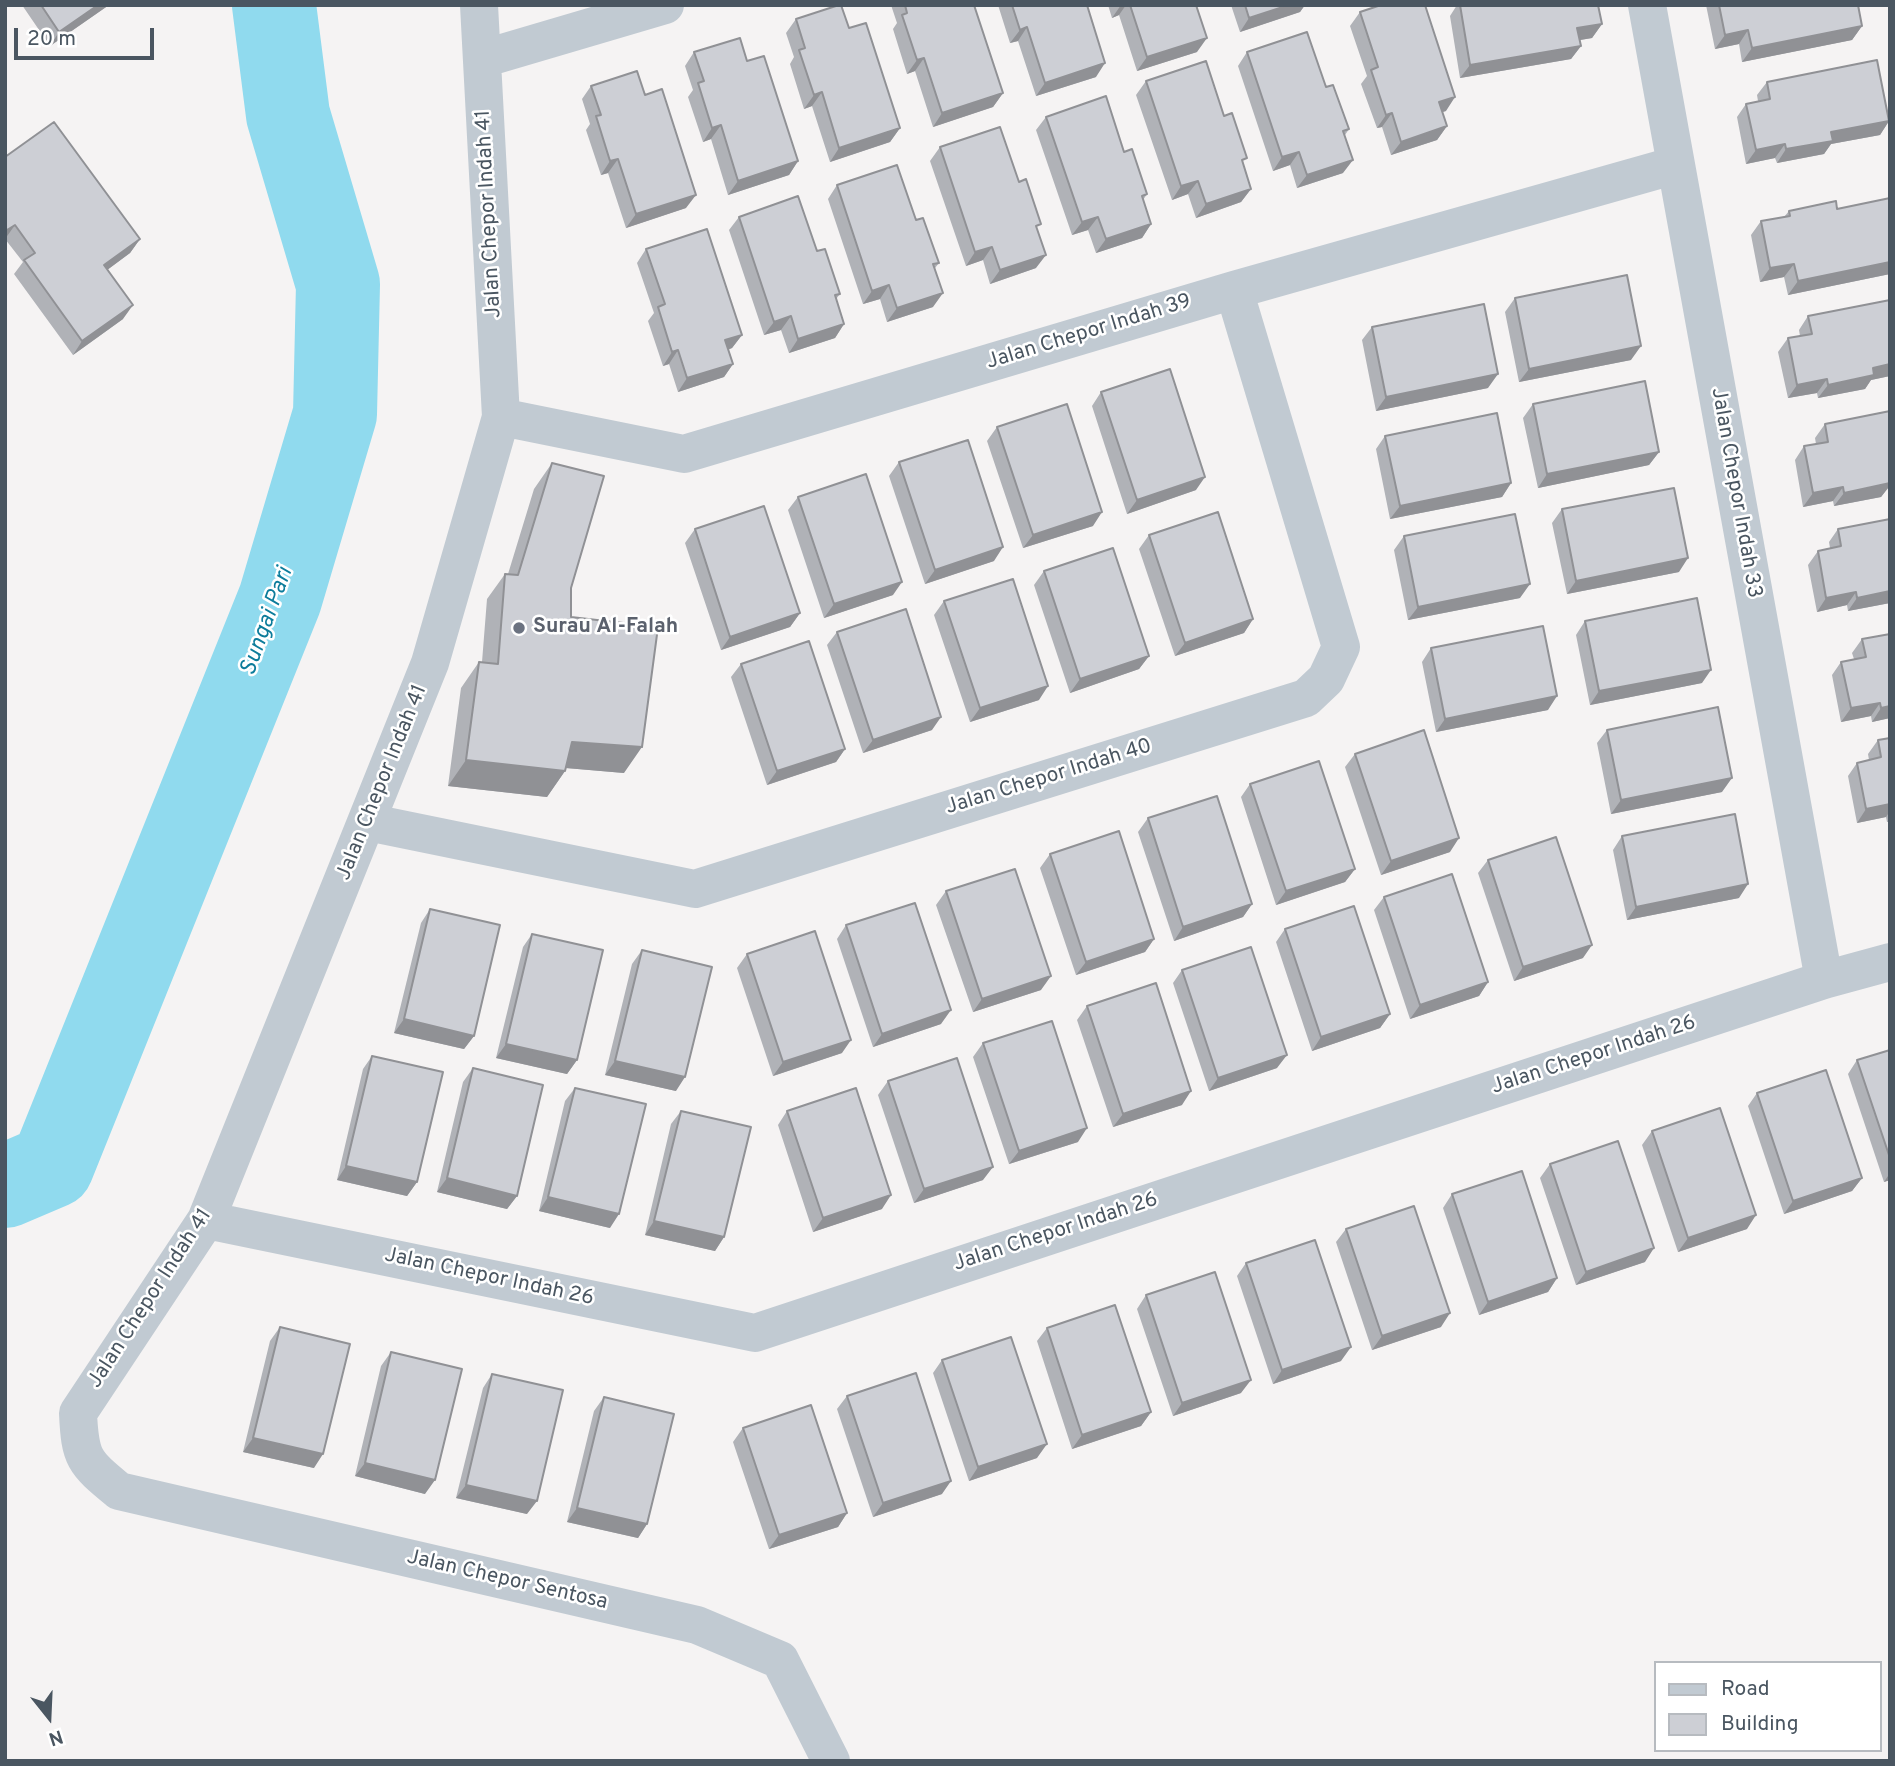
<!DOCTYPE html>
<style>
body{margin:0}
#map{position:relative;width:1895px;height:1766px;overflow:hidden;background:#f5f3f3;font-family:Overpass,sans-serif}
canvas{display:block}
.frame{position:absolute;inset:0;border:7px solid #4a5661;pointer-events:none}
.legend{position:absolute;left:1654px;top:1661px;width:228px;height:91px;box-sizing:border-box;background:#fff;border:2px solid #b7bbc0;margin:0;padding:9px 12px;list-style:none;font-size:21px;color:#4a5661}
.legend li{display:flex;align-items:center;gap:14px;height:35px}
.legend b{width:35px;border:2px solid #b7bbc0}
.north{position:absolute;left:14px;top:1682px;width:70px;height:70px;-webkit-text-stroke:5px #fff;paint-order:stroke;rotate:162deg;font-size:19px;font-weight:700;line-height:28px;text-align:center;color:#4a5661}
.north::after{content:'';display:block;margin:auto;width:24px;height:32px;background:#4a5661;clip-path:polygon(50% 0,100% 100%,50% 72%,0 100%)}
.scale{position:absolute;left:14px;top:28px;width:140px;height:32px;box-sizing:border-box;border:4px solid #4a5661;border-top:0;padding-left:9px;font-size:21px;line-height:24px;white-space:nowrap;color:#4a5661;-webkit-text-stroke:5px #fff;paint-order:stroke}
</style>
<div id="map">
<canvas width="1895" height="1766"></canvas>
<div class="frame"></div>
<ul class="legend">
<li><b style="height:9px;background:#c1cad2"></b>Road</li>
<li><b style="height:19px;background:#cdcfd5"></b>Building</li>
</ul>
<div class="north">N</div>
<div class="scale">20 m</div>
</div>
<script>
const ctx = document.querySelector('canvas').getContext('2d');
ctx.lineJoin = 'round';
function stroke(path, color, width, dash) { ctx.strokeStyle = color; ctx.lineWidth = width; ctx.lineCap = dash ? 'butt' : 'round'; ctx.setLineDash(dash || []); ctx.stroke(path); }
function paint(path, color) { ctx.fillStyle = color; ctx.fill(path, 'evenodd'); }
function label(font, color, halo, rows, align = 'center') {
  ctx.font = font + ' Overpass,sans-serif'; ctx.lineWidth = 5; ctx.setLineDash([]); ctx.textBaseline = 'middle'; ctx.strokeStyle = halo; ctx.fillStyle = color; for (const [text, x, y, turn = 0] of rows) {
    ctx.save(); ctx.translate(x, y); ctx.rotate((+turn || 0) * Math.PI / 180); ctx.textAlign = isNaN(turn) ? turn : align; if (halo) ctx.strokeText(text, 0, 0); ctx.fillText(text, 0, 0); ctx.restore();
  }
}
stroke(new Path2D(`
 M5 1186 52 1166 280 599 335 414 338 284 288 115 274 5`), '#90daee', 84);
stroke(new Path2D(`
 M479 5 501 417 430 663 206 1220 78 1413C80 1459 84 1462 119 1491L697 1625 780 1660 831 1761
 M1647 5 1824 980
 M482 59 665 5
 M501 417 684 454 1234 290 1676 165
 M367 822 695 889 1306 698 1326 679 1341 647 1234 290
 M206 1220 755 1333 1824 980 1890 962`), '#c1cad2', 38);
paint(new Path2D(`
 M22 5H109L50 46Z
 M891 5H974L1003 93 993 107 933 127 915 71 907 74 893 29 897 23Z
 M998 5H1087L1096 77 1036 96 1018 41 1010 43Z
 M1108 5H1196L1197 52 1137 71 1119 15 1112 18Z
 M1231 5H1305L1300 12 1240 32Z
 M1457 5H1598L1602 24 1592 38 1580 40 1581 46 1571 59 1460 78 1450 16Z
 M1706 5H1858L1862 26 1852 40 1742 62 1739 44 1715 49Z
 M1360 12 1446 111 1442 112 1447 126 1437 140 1391 155 1382 127 1377 128 1361 84 1367 76 1350 26Z
 M796 19 849 28 900 128 890 142 830 162 812 106 804 109 790 64 794 57 786 33Z
 M694 52 747 61 798 161 789 175 728 195 711 139 703 142 688 97 693 90 685 66Z
 M1247 52 1326 87 1349 129 1345 135 1343 173 1297 188 1290 165 1273 171 1238 66Z
 M1146 81 1224 116 1243 164 1251 189 1241 202 1196 218 1188 194 1172 200 1136 95Z
 M1767 82 1889 121 1880 135 1831 144 1824 154 1777 163 1775 158 1746 164 1737 117 1746 104 1758 101 1757 95Z
 M591 86 645 95 686 208 626 228 608 173 601 175 586 130 590 124 582 99Z
 M1046 117 1124 152 1147 194 1143 200 1151 224 1142 238 1096 253 1088 230 1072 235 1036 130Z
 M940 147 1019 182 1037 230 1036 268 990 284 983 260 966 266 930 161Z
 M5 157 140 239 130 253 107 270 123 319 73 355 14 274 23 262 5 239Z
 M837 185 916 220 939 263 935 268 933 307 887 322 880 299 863 304 828 199Z
 M1890 198V274L1788 295 1784 277 1760 282 1751 235 1761 221 1784 217 1789 211 1837 209Z
 M739 217 817 251 840 294 836 299 844 324 835 338 789 353 781 330 764 335 729 230Z
 M646 249 742 335 732 348 728 350 733 364 724 377 678 392 669 364 663 366 648 321 654 313 637 263Z
 M1515 298 1631 360 1519 382 1505 312Z
 M1890 300V376L1871 380 1865 389 1818 398 1817 393 1788 398 1778 352 1788 338 1800 336 1799 330 1808 316Z
 M1372 327 1488 388 1376 411 1362 340Z
 M1101 392 1196 490 1127 514 1092 406Z
 M1533 404 1659 452 1649 465 1538 488 1523 418Z
 M1825 424 1888 488 1881 497 1834 506 1833 501 1803 507 1795 460 1804 446 1816 444 1815 438Z
 M997 427 1093 526 1023 548 987 441Z
 M1385 436 1511 483 1502 497 1390 519 1376 449Z
 M899 462 994 561 925 584 889 476Z
 M552 463 571 588V617L624 773 566 768 565 771 547 797 448 786 461 688 479 662H482L487 599 505 574H508L534 489Z
 M798 497 893 595 824 618 788 510Z
 M1562 509 1679 572 1567 594 1552 523Z
 M1890 519V603L1848 611 1847 605 1817 612 1808 565 1818 551 1830 548 1829 542 1838 529Z
 M695 529 800 613 790 627 721 650 685 543Z
 M1149 535 1253 619 1244 633 1175 656 1139 549Z
 M1404 536 1520 598 1408 620 1394 550Z
 M1044 571 1149 656 1139 669 1070 693 1034 585Z
 M944 601 1039 700 970 722 934 615Z
 M1585 621 1702 683 1590 705 1576 635Z
 M837 632 932 730 863 753 827 645Z
 M1890 634V718L1872 722 1871 716 1841 722 1832 675 1841 662 1854 659 1852 653 1862 639Z
 M1431 648 1548 710 1436 732 1422 662Z
 M741 664 845 749 836 762 767 785 731 677Z
 M1607 730 1722 792 1611 814 1597 743Z
 M1890 738V822H1887L1886 817 1857 823 1848 776 1857 763 1869 760 1868 754 1878 740Z
 M1355 754 1450 852 1381 875 1345 767Z
 M1250 784 1355 869 1345 882 1276 905 1241 797Z
 M1148 818 1252 904 1243 917 1174 941 1138 832Z
 M1622 836 1739 898 1627 920 1613 850Z
 M1050 854 1154 939 1145 952 1076 975 1040 868Z
 M1488 860 1583 958 1514 981 1478 873Z
 M946 891 1041 990 973 1012 936 905Z
 M1384 897 1488 982 1479 996 1410 1019 1374 910Z
 M430 909 474 1036 464 1049 394 1033 421 923Z
 M846 925 941 1024 873 1047 837 939Z
 M1285 929 1390 1014 1380 1028 1312 1051 1276 942Z
 M532 934 577 1060 567 1074 496 1058 523 947Z
 M642 950 676 1091 605 1075 632 964Z
 M747 954 842 1053 773 1076 737 968Z
 M1182 970 1277 1068 1209 1091 1173 983Z
 M1087 1006 1182 1105 1113 1127 1077 1020Z
 M983 1043 1078 1142 1009 1164 973 1057Z
 M1890 1050V1180L1884 1182 1848 1074 1857 1060Z
 M372 1056 417 1182 407 1196 337 1180 363 1069Z
 M473 1068 517 1196 507 1209 437 1192 463 1082Z
 M888 1081 983 1180 914 1203 878 1095Z
 M575 1088 610 1228 539 1211 565 1101Z
 M1757 1093 1862 1178 1852 1191 1784 1214 1748 1106Z
 M681 1111 724 1237 715 1251 645 1235 671 1124Z
 M787 1111 882 1209 813 1232 778 1125Z
 M1652 1131 1747 1229 1678 1252 1642 1145Z
 M1550 1164 1645 1262 1576 1285 1540 1178Z
 M1452 1194 1557 1278 1548 1292 1479 1315 1443 1208Z
 M1346 1229 1441 1327 1372 1350 1336 1242Z
 M1246 1263 1341 1361 1273 1384 1237 1276Z
 M1146 1295 1241 1393 1173 1416 1137 1309Z
 M280 1327 314 1468 243 1452 270 1341Z
 M1047 1328 1151 1412 1141 1426 1072 1449 1037 1341Z
 M391 1352 425 1494 355 1476 381 1366Z
 M942 1360 1037 1458 969 1481 933 1373Z
 M492 1374 527 1514 456 1498 483 1388Z
 M847 1396 942 1494 873 1517 837 1409Z
 M604 1397 647 1524 638 1538 567 1522 594 1411Z
 M743 1428 847 1513 838 1527 769 1549 733 1442Z`), '#b0b2b7');
paint(new Path2D(`
 M98 5H109L50 46 59 32Z
 M1121 5H1126L1119 15 1112 18Z
 M1289 5H1305L1300 12 1240 32 1249 18Z
 M1602 24 1592 38 1568 42 1577 28Z
 M1862 26 1852 40 1742 62 1752 48Z
 M1027 27 1018 41 1010 43 1020 30Z
 M1748 30 1739 44 1715 49 1725 35Z
 M1207 38 1197 52 1137 71 1147 57Z
 M1581 46 1571 59 1460 78 1470 65Z
 M924 58 915 71 907 74 917 60Z
 M1105 63 1096 77 1036 96 1045 83Z
 M822 92 812 106 804 109 814 95Z
 M1003 93 993 107 933 127 942 113Z
 M1455 97 1446 111 1429 116 1439 102Z
 M1392 113 1382 127 1377 128 1386 115Z
 M1889 121 1880 135 1831 144 1824 154 1777 163 1786 149 1831 132Z
 M721 125 711 139 703 142 712 128Z
 M1447 126 1437 140 1391 155 1401 142Z
 M900 128 890 142 830 162 839 148Z
 M1785 144 1775 158 1746 164 1756 150Z
 M1299 152 1290 165 1273 171 1282 157Z
 M618 159 608 173 601 175 610 161Z
 M1353 160 1343 173 1297 188 1307 175Z
 M798 161 789 175 728 195 738 181Z
 M1198 181 1188 194 1172 200 1181 186Z
 M1251 189 1241 202 1196 218 1206 204Z
 M696 195 686 208 626 228 636 214Z
 M1098 217 1088 230 1072 235 1082 222Z
 M1151 224 1142 238 1096 253 1106 239Z
 M15 225 5 239V233L7 230Z
 M140 239 130 253 95 279 104 265Z
 M992 247 983 260 966 266 975 252Z
 M1046 255 1036 268 990 284 1000 270Z
 M1890 262V274L1788 295 1798 281Z
 M1794 264 1784 277 1760 282 1770 268Z
 M889 285 880 299 863 304 872 291Z
 M943 293 933 307 887 322 897 308Z
 M133 305 123 319 73 355 82 341Z
 M791 316 781 330 764 335 774 322Z
 M844 324 835 338 789 353 798 339Z
 M742 335 732 348 715 354 725 340Z
 M1641 346 1631 360 1519 382 1529 369Z
 M678 350 669 364 663 366 672 352Z
 M733 364 724 377 678 392 687 378Z
 M1890 364V376L1871 380 1865 389 1818 398 1828 385 1873 368Z
 M1498 374 1488 388 1376 411 1386 397Z
 M1827 379 1817 393 1788 398 1797 385Z
 M1659 452 1649 465 1538 488 1547 474Z
 M1890 476V487L1888 488 1881 497 1834 506 1844 493Z
 M1205 477 1196 490 1127 514 1137 500Z
 M1511 483 1502 497 1390 519 1400 506Z
 M1843 487 1833 501 1803 507 1813 493Z
 M1102 512 1093 526 1023 548 1033 535Z
 M1003 547 994 561 925 584 935 570Z
 M1688 558 1679 572 1567 594 1576 581Z
 M902 582 893 595 824 618 834 604Z
 M1530 584 1520 598 1408 620 1418 607Z
 M1890 591V603L1848 611 1857 598Z
 M1856 592 1847 605 1817 612 1826 598Z
 M800 613 790 627 721 650 730 637Z
 M1253 619 1244 633 1175 656 1185 643Z
 M1149 656 1139 669 1070 693 1080 679Z
 M1711 670 1702 683 1590 705 1599 691Z
 M1048 686 1039 700 970 722 980 708Z
 M1557 696 1548 710 1436 732 1445 719Z
 M1880 703 1871 716 1841 722 1851 708Z
 M1890 706V718L1872 722 1881 708Z
 M941 717 932 730 863 753 873 740Z
 M572 742 642 747 624 773 554 767Z
 M845 749 836 762 767 785 777 771Z
 M466 760 565 771 547 797 448 786Z
 M1732 778 1722 792 1611 814 1621 800Z
 M1890 804V811L1886 817 1857 823 1866 809Z
 M1459 838 1450 852 1381 875 1391 861Z
 M1355 869 1345 882 1276 905 1286 891Z
 M1748 884 1739 898 1627 920 1636 907Z
 M1252 904 1243 917 1174 941 1183 927Z
 M1154 939 1145 952 1076 975 1086 962Z
 M1592 945 1583 958 1514 981 1523 967Z
 M1051 976 1041 990 973 1012 982 999Z
 M1488 982 1479 996 1410 1019 1420 1005Z
 M951 1010 941 1024 873 1047 882 1034Z
 M1390 1014 1380 1028 1312 1051 1321 1037Z
 M404 1019 474 1036 464 1049 394 1033Z
 M851 1040 842 1053 773 1076 783 1062Z
 M506 1044 577 1060 567 1074 496 1058Z
 M1287 1055 1277 1068 1209 1091 1218 1078Z
 M615 1061 685 1077 676 1091 605 1075Z
 M1191 1091 1182 1105 1113 1127 1123 1114Z
 M1087 1128 1078 1142 1009 1164 1019 1151Z
 M346 1166 417 1182 407 1196 337 1180Z
 M993 1167 983 1180 914 1203 924 1189Z
 M1890 1173V1180L1884 1182Z
 M447 1178 517 1196 507 1209 437 1192Z
 M1862 1178 1852 1191 1784 1214 1793 1201Z
 M891 1195 882 1209 813 1232 823 1218Z
 M548 1197 619 1214 610 1228 539 1211Z
 M1756 1215 1747 1229 1678 1252 1688 1238Z
 M654 1221 724 1237 715 1251 645 1235Z
 M1654 1248 1645 1262 1576 1285 1586 1272Z
 M1557 1278 1548 1292 1479 1315 1488 1302Z
 M1450 1313 1441 1327 1372 1350 1382 1336Z
 M1351 1347 1341 1361 1273 1384 1282 1370Z
 M1251 1380 1241 1393 1173 1416 1182 1403Z
 M1151 1412 1141 1426 1072 1449 1082 1435Z
 M253 1438 323 1454 314 1468 243 1452Z
 M1047 1444 1037 1458 969 1481 978 1467Z
 M365 1463 435 1480 425 1494 355 1476Z
 M951 1481 942 1494 873 1517 883 1503Z
 M466 1485 537 1501 527 1514 456 1498Z
 M577 1508 647 1524 638 1538 567 1522Z
 M847 1513 838 1527 769 1549 779 1535Z`), '#909195');
const building = new Path2D(`
 M41 5H98L59 32Z
 M839 5H841L849 28 866 23 900 128 839 148 822 92 814 95 799 50 805 48 796 19Z
 M905 5H974L1003 93 942 113 924 58 917 60 902 15 907 13Z
 M1012 5H1087L1105 63 1045 83 1027 27 1020 30Z
 M1130 5H1196L1207 38 1147 57Z
 M1245 5H1289L1249 18Z
 M1381 5H1425L1455 97 1439 102 1447 126 1401 142 1392 113 1386 115 1371 70 1378 67 1360 12Z
 M1460 5H1598L1602 24 1577 28 1581 46 1470 65Z
 M1719 5H1858L1862 26 1752 48 1748 30 1725 35Z
 M1307 32 1326 87 1333 85 1349 129 1343 131 1353 160 1307 175 1299 152 1282 157 1247 52Z
 M740 38 747 61 764 56 798 161 738 181 721 125 712 128 698 83 704 81 694 52Z
 M1877 60 1889 121 1831 132 1833 141 1786 149 1785 144 1756 150 1746 104 1770 99 1767 82Z
 M1206 61 1224 116 1232 113 1247 158 1242 160 1251 189 1206 204 1198 181 1181 186 1146 81Z
 M637 71 645 95 662 89 696 195 636 214 618 159 610 161 596 116 601 115 591 86Z
 M1106 96 1124 152 1132 149 1147 194 1142 196 1151 224 1106 239 1098 217 1082 222 1046 117Z
 M54 122 140 239 104 265 133 305 82 341 24 260 35 253 15 225 7 230 5 227V157Z
 M1000 127 1019 182 1026 179 1041 224 1036 226 1046 255 1000 270 992 247 975 252 940 147Z
 M897 165 916 220 923 218 939 263 933 264 943 293 897 308 889 285 872 291 837 185Z
 M798 196 817 251 825 249 840 294 835 295 844 324 798 339 791 316 774 322 739 217Z
 M1890 198V262L1798 281 1794 264 1770 268 1761 221 1790 216 1789 211 1836 201 1837 209Z
 M707 229 742 335 725 340 733 364 687 378 678 350 672 352 658 307 665 304 646 249Z
 M1627 275 1641 346 1529 369 1515 298Z
 M1890 300V364L1873 368 1874 375 1828 385 1827 379 1797 385 1788 338 1812 334 1808 316Z
 M1484 304 1498 374 1386 397 1372 327Z
 M1170 369 1205 477 1137 500 1101 392Z
 M1645 381 1659 452 1547 474 1533 404Z
 M1067 404 1102 512 1033 535 997 427Z
 M1890 411V483L1844 493 1843 487 1813 493 1804 446 1828 442 1825 424Z
 M1497 413 1511 483 1400 506 1385 436Z
 M968 440 1003 547 935 570 899 462Z
 M552 463 604 476 571 588V617L658 627 642 747 572 742 565 771 466 760 479 662 498 664 505 574 518 575Z
 M866 474 902 582 834 604 798 497Z
 M1674 488 1688 558 1576 581 1562 509Z
 M764 506 800 613 730 637 695 529Z
 M1218 512 1253 619 1185 643 1149 535Z
 M1515 514 1530 584 1418 607 1404 536Z
 M1890 519V591L1857 598 1856 592 1826 598 1818 551 1841 546 1838 529Z
 M1113 548 1149 656 1080 679 1044 571Z
 M1013 579 1048 686 980 708 944 601Z
 M1697 598 1711 670 1599 691 1585 621Z
 M906 609 941 717 873 740 837 632Z
 M1543 626 1557 696 1445 719 1431 648Z
 M1890 634V706L1881 708 1880 703 1851 708 1841 662 1866 657 1862 639Z
 M809 641 845 749 777 771 741 664Z
 M1718 707 1732 778 1621 800 1607 730Z
 M1424 730 1459 838 1391 861 1355 754Z
 M1890 738V804L1866 809 1857 763 1881 757 1878 740Z
 M1319 761 1355 869 1286 891 1250 784Z
 M1217 796 1252 904 1183 927 1148 818Z
 M1735 814 1748 884 1636 907 1622 836Z
 M1119 831 1154 939 1086 962 1050 854Z
 M1556 837 1592 945 1523 967 1488 860Z
 M1015 869 1051 976 982 999 946 891Z
 M1452 874 1488 982 1420 1005 1384 897Z
 M915 903 951 1010 882 1034 846 925Z
 M1354 906 1390 1014 1321 1037 1285 929Z
 M430 909 500 925 474 1036 404 1019Z
 M815 931 851 1040 783 1062 747 954Z
 M532 934 603 950 577 1060 506 1044Z
 M1251 947 1287 1055 1218 1078 1182 970Z
 M642 950 712 967 685 1077 615 1061Z
 M1156 983 1191 1091 1123 1114 1087 1006Z
 M1052 1021 1087 1128 1019 1151 983 1043Z
 M1890 1050V1158L1857 1060Z
 M372 1056 443 1072 417 1182 346 1166Z
 M957 1058 993 1167 924 1189 888 1081Z
 M473 1068 543 1085 517 1196 447 1178Z
 M1826 1070 1862 1178 1793 1201 1757 1093Z
 M575 1088 646 1104 619 1214 548 1197Z
 M856 1088 891 1195 823 1218 787 1111Z
 M1720 1108 1756 1215 1688 1238 1652 1131Z
 M681 1111 751 1127 724 1237 654 1221Z
 M1618 1141 1654 1248 1586 1272 1550 1164Z
 M1522 1171 1557 1278 1488 1302 1452 1194Z
 M1414 1206 1450 1313 1382 1336 1346 1229Z
 M1315 1240 1351 1347 1282 1370 1246 1263Z
 M1215 1272 1251 1380 1182 1403 1146 1295Z
 M1115 1305 1151 1412 1082 1435 1047 1328Z
 M280 1327 350 1344 323 1454 253 1438Z
 M1011 1337 1047 1444 978 1467 942 1360Z
 M391 1352 462 1369 435 1480 365 1463Z
 M916 1373 951 1481 883 1503 847 1396Z
 M492 1374 563 1390 537 1501 466 1485Z
 M604 1397 674 1414 647 1524 577 1508Z
 M811 1405 847 1513 779 1535 743 1428Z`);
paint(building, '#cdcfd5');
stroke(building, '#909195', 2);
for (const [x, y, r, color] of [
 [519,628,7,"#6b7280"]
]) { const dot = new Path2D(); dot.arc(x, y, r, 0, 2 * Math.PI); ctx.fillStyle = color; ctx.fill(dot); stroke(dot, '#fff', 2.5); }
label('21px', '#4a5661', '#fff', [
 ["Jalan Chepor Indah 41",490,214,-93],
 ["Jalan Chepor Indah 39",1089,333,-17],
 ["Jalan Chepor Indah 33",1735,493,80],
 ["Jalan Chepor Indah 40",1049,778,-17],
 ["Jalan Chepor Indah 41",383,783,-68],
 ["Jalan Chepor Indah 26",1594,1056,-18],
 ["Jalan Chepor Indah 26",1056,1233,-18],
 ["Jalan Chepor Indah 26",489,1278,12],
 ["Jalan Chepor Indah 41",151,1299,-57],
 ["Jalan Chepor Sentosa",507,1581,13]
]);
label('bold 21px', '#5b616d', '#fff', [
 ["Surau Al-Falah",533,628]
], 'left');
label('italic 23px', '#0c7c9b', '#fff', [
 ["Sungai Pari",268,622,-70]
]);
</script>
